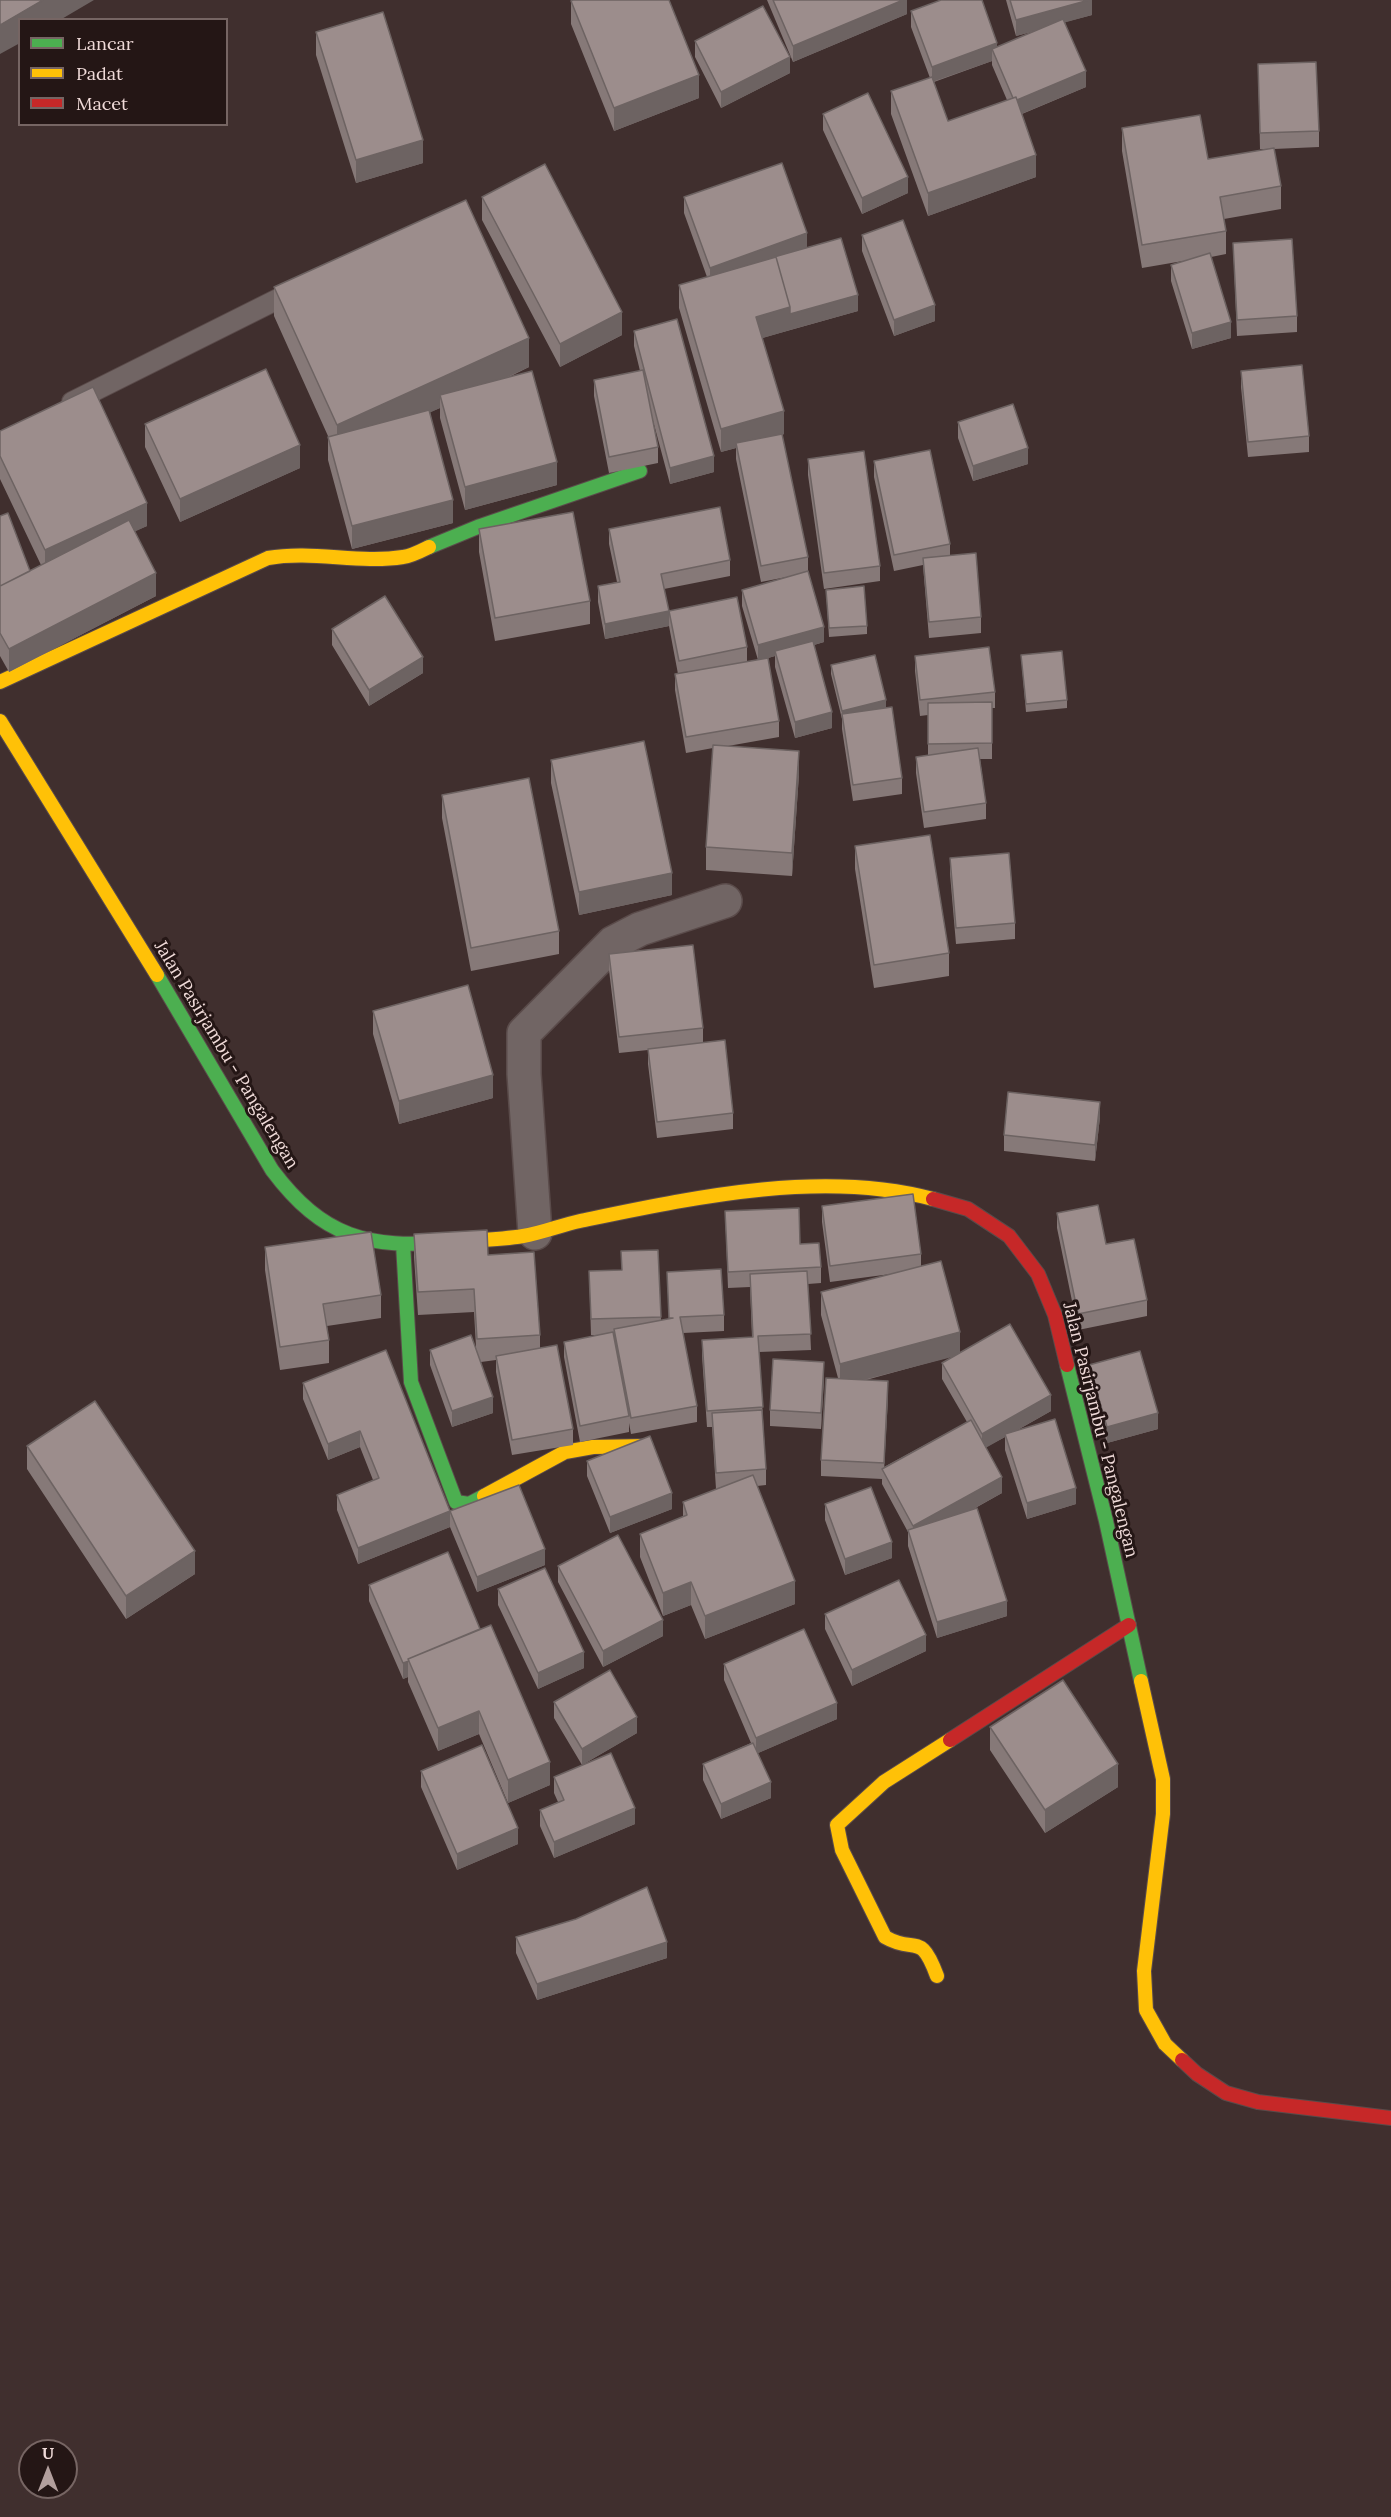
<!DOCTYPE html>
<style>
body{margin:0}
#map{position:relative;width:1391px;height:2517px;overflow:hidden;background:#402f2e;font-family:Lora,serif}
canvas{display:block}
.legend{position:absolute;left:18px;top:18px;width:210px;height:108px;box-sizing:border-box;background:#241615;border:2px solid #766563;margin:0;padding:8px 10px;list-style:none;font-size:18px;color:#f0dbd9}
.legend li{display:flex;align-items:center;gap:12px;height:30px}
.legend b{width:30px;border:2px solid #766563}
.north{position:absolute;left:18px;top:2439px;width:60px;height:60px;box-sizing:border-box;background:#241615;border:2px solid #766563;border-radius:50%;rotate:0deg;font-size:16px;font-weight:700;line-height:24px;text-align:center;color:#f0dbd9}
.north::after{content:'';display:block;margin:auto;width:21px;height:27px;background:#b29f9d;clip-path:polygon(50% 0,100% 100%,50% 72%,0 100%)}
</style>
<div id="map">
<canvas width="1391" height="2517"></canvas>
<ul class="legend">
<li><b style="height:8px;background:#4caf50"></b>Lancar</li>
<li><b style="height:8px;background:#ffc107"></b>Padat</li>
<li><b style="height:8px;background:#c62828"></b>Macet</li>
</ul>
<div class="north">U</div>
</div>
<script>
const ctx = document.querySelector('canvas').getContext('2d');
ctx.lineJoin = 'round';
function stroke(path, color, width, dash) { ctx.strokeStyle = color; ctx.lineWidth = width; ctx.lineCap = dash ? 'butt' : 'round'; ctx.setLineDash(dash || []); ctx.stroke(path); }
function paint(path, color) { ctx.fillStyle = color; ctx.fill(path, 'evenodd'); }
function label(font, color, halo, rows, align = 'center') {
  ctx.font = font + ' Lora,serif'; ctx.lineWidth = 6; ctx.setLineDash([]); ctx.textBaseline = 'middle'; ctx.strokeStyle = halo; ctx.fillStyle = color; for (const [text, x, y, turn = 0] of rows) {
    ctx.save(); ctx.translate(x, y); ctx.rotate((+turn || 0) * Math.PI / 180); ctx.textAlign = isNaN(turn) ? turn : align; if (halo) ctx.strokeText(text, 0, 0); ctx.fillText(text, 0, 0); ctx.restore();
  }
}
const lane = new Path2D(`
 M72 402 298 289`);
const street = new Path2D(`
 M535 1233 524 1074V1033L613 943 640 929 725 901`);
const fast = new Path2D(`
 M429 547 480 526 640 471
 M157 975 272 1170C323 1238 368 1249 450 1242
 M403 1244 411 1382 456 1502 469 1504 484 1496
 M1067 1365 1106 1521 1141 1681`);
const slow = new Path2D(`
 M0 682 268 558C313 550 358 564 403 557 412 556 421 551 429 547
 M0 721 157 975
 M450 1242C474 1240 499 1240 523 1236 542 1233 561 1225 580 1221 691 1198 821 1169 933 1199
 M484 1496 565 1452 593 1447 646 1446
 M1141 1681 1163 1779V1814L1144 1971 1146 2010 1165 2044 1182 2060
 M937 1976C920 1930 916 1955 885 1937L842 1850 837 1825 884 1782 950 1740`);
const jam = new Path2D(`
 M933 1199 968 1209 1009 1236 1038 1274 1055 1315 1067 1365
 M950 1740 1129 1625
 M1182 2060 1197 2074 1226 2093 1258 2102 1391 2118`);
stroke(lane, '#5a4b4a', 22);
stroke(street, '#5a4b4a', 36);
stroke(fast, '#5a4b4a', 16);
stroke(slow, '#5a4b4a', 16);
stroke(jam, '#5a4b4a', 16);
stroke(lane, '#716564', 20);
stroke(street, '#716564', 33);
stroke(fast, '#4caf50', 14);
stroke(slow, '#ffc107', 14);
stroke(jam, '#c62828', 14);
paint(new Path2D(`
 M767 0H907V14L793 62Z
 M1006 0H1092V15L1065 22 1086 87 1022 114 1036 177 928 216 891 114V91L930 78 911 27V11L997 47 1035 31 1016 36ZM992 61V65L1007 100 948 121 934 82Z
 M571 1 699 98 614 131 571 24Z
 M316 32 423 163 356 183 316 55Z
 M695 41 790 73 721 108 695 57Z
 M1258 64 1319 131V147L1274 149 1281 186V209L1224 219 1226 231V254L1211 257 1231 338 1192 349 1171 281V265L1183 261 1142 268 1122 151V128L1208 159 1269 149H1260Z
 M823 114 908 193 862 214 823 130Z
 M482 197 622 335 560 367 482 220Z
 M684 197 807 248 858 311 762 338 784 434 782 435 808 557V571L824 642 814 645 832 728 795 738 775 667V656L768 658 779 721V737L728 746 799 774 792 876 706 870V847L713 748 686 753 675 690V674H678L669 626 605 639 598 602V586L617 582 609 544V529L730 560V576L664 589 669 611 747 647V662L758 660 742 606V590L792 576 761 582 736 459V448L721 452 679 308V285L707 277 684 213Z
 M862 235 935 321 894 336 862 251Z
 M1233 243 1297 316V332L1237 336Z
 M274 287 529 367 509 377 557 485 465 510 440 418V408L430 412 453 523 352 549 328 460V436L274 316Z
 M634 331 714 472 670 484 652 417 658 447V463L609 473 594 396V380L640 371 634 346Z
 M1241 371 1309 436V452L1248 457 1241 387Z
 M958 422 1028 464 973 481 958 438Z
 M145 424 300 468 180 522 145 447Z
 M0 431 147 526 135 531 156 596 9 672 0 656V516L30 571 41 565 0 479Z
 M808 459 880 566V581L824 589 808 475Z
 M874 461 950 544V556L981 617V633L929 638 923 565 894 571 874 477Z
 M479 529 590 601V624L495 641 479 552Z
 M826 590 867 626V634L829 637Z
 M332 629 423 673 369 706 332 645Z
 M1021 655 1067 700V708L1026 712Z
 M915 656 995 692V708H992V759H980L986 803V819L924 828 916 773V757L928 755V715L920 716 915 671Z
 M831 665 886 708 902 778V794L853 801 842 729V719L831 674Z
 M551 760 672 895 579 915 551 783Z
 M442 795 559 931V954L471 971 442 818Z
 M855 846 949 953V976L874 988 855 869Z
 M950 858 1015 923V939L956 944 950 874Z
 M609 954 703 1028V1042L733 1113V1129L657 1138 648 1064V1050L619 1053 609 970Z
 M373 1011 493 1098 399 1124 373 1034Z
 M1100 1117 1095 1161 1004 1151V1135Z
 M822 1206 921 1254V1266L960 1352 1051 1411 1014 1432 1076 1504 1027 1519 1005 1450V1437L986 1447 1002 1493 970 1511 1007 1616 937 1638 908 1546V1532L882 1484V1479L821 1476V1460L838 1378 821 1315V1292L891 1274 830 1282 822 1222ZM953 1356 942 1363V1379L967 1422 884 1467 888 1397 866 1380Z
 M725 1211 800 1244 821 1267V1283L808 1284 811 1350 759 1352 766 1469V1485L757 1486 795 1604 705 1639 691 1605 663 1616 640 1557V1534L683 1517V1502L718 1489H716L712 1427H707L702 1356V1340L752 1337 750 1287 728 1288Z
 M1057 1213 1106 1244 1147 1300V1316L1078 1330 1057 1228Z
 M414 1234 488 1255 540 1335V1348L573 1429V1445L512 1455 496 1372V1360L481 1362 493 1413 452 1427 430 1365V1350L476 1347 474 1312 418 1315 414 1257Z
 M265 1247 381 1295V1318L327 1326 329 1340V1363L280 1370 265 1270Z
 M658 1250 661 1321 669 1319 667 1272 724 1315V1331L683 1333 697 1406V1422L631 1434 629 1423V1432L580 1442 564 1357V1342L600 1335H591L589 1271 622 1270 621 1251Z
 M386 1350 450 1511 545 1565 477 1592 450 1527 358 1564 337 1510V1495L373 1480 360 1447 328 1460 303 1399V1383Z
 M1089 1365 1158 1429 1107 1443 1089 1381Z
 M824 1378 821 1429 770 1426V1410Z
 M27 1446 195 1574 126 1619 27 1469Z
 M587 1461 672 1509 610 1533 587 1476Z
 M825 1504 892 1558 845 1575 825 1520Z
 M558 1566 663 1636 603 1667 558 1582Z
 M369 1585 480 1629 550 1785 508 1803 479 1734 438 1751 408 1682V1677L403 1679 369 1601Z
 M498 1589 584 1668 538 1689 498 1605Z
 M825 1614 926 1651 852 1686 825 1629Z
 M724 1664 837 1719 758 1753 771 1798 721 1819 703 1780V1764L751 1743 724 1680Z
 M554 1702 637 1733 582 1765 554 1718Z
 M990 1727 1118 1787 1045 1833 990 1750Z
 M421 1771 518 1844 457 1870 421 1787Z
 M554 1777 635 1824 554 1858 540 1826V1810L558 1802 554 1793Z
 M516 1937 667 1958 537 2000 516 1953Z`), '#867978');
paint(new Path2D(`
 M43 0H94L60 20H20V43L0 54V25Z
 M903 0H907V14L793 62V46Z
 M1089 0H1092V15L1016 36V20Z
 M997 43V59L992 49V61L932 82V67Z
 M790 57V73L721 108V92Z
 M1086 71V87L1014 117V101Z
 M699 75V98L614 131V108Z
 M423 140V163L356 183V160Z
 M1036 155V177L928 216V193Z
 M908 177V193L862 214V198Z
 M807 233V249L710 283V268Z
 M858 295V311L790 330V314Z
 M935 305V321L894 336V320Z
 M790 307V330L756 340V317Z
 M622 312V335L560 367V344Z
 M1231 322V338L1192 349V333Z
 M529 338V367L443 407 440 395V408L337 455V425Z
 M784 411V434L737 448 736 443V448L721 452V429Z
 M300 445V468L180 522V499Z
 M1028 448V464L973 481V466Z
 M714 456V472L670 484V468Z
 M557 462V485L465 510V487Z
 M453 500V523L352 549V526Z
 M147 503V526L45 573V550Z
 M156 573V596L9 672V649Z
 M669 611V626L605 639V624Z
 M824 627V642L776 656 775 651V656L758 661V645Z
 M423 657V673L369 706V690Z
 M886 700V708L842 714V719V711Z
 M832 712V728L795 738V722Z
 M799 751V774L792 876V853Z
 M672 873V895L579 915V892Z
 M493 1075V1098L399 1124V1101Z
 M1100 1102V1117L1095 1161V1145Z
 M960 1332V1355L840 1386V1364Z
 M824 1362V1378L821 1429V1413Z
 M888 1381V1397L884 1473V1463Z
 M1051 1395V1411L982 1450V1434Z
 M493 1397V1413L452 1427V1411Z
 M1158 1413V1429L1107 1443V1427Z
 M360 1431V1447L328 1460V1444Z
 M1002 1477V1493L913 1542V1526Z
 M1076 1488V1504L1027 1519V1503Z
 M672 1493V1509L610 1533V1517Z
 M450 1511V1527L358 1564V1548Z
 M892 1542V1558L845 1575V1559Z
 M545 1549V1565L477 1592V1577Z
 M195 1551V1574L126 1619V1596Z
 M795 1581V1604L705 1639V1616Z
 M691 1582V1605L663 1616V1593Z
 M1007 1601V1616L937 1638V1622Z
 M663 1620V1636L603 1667V1651Z
 M926 1635V1651L852 1686V1670Z
 M584 1652V1668L538 1689V1673Z
 M408 1661V1677L403 1679V1663Z
 M837 1703V1719L756 1754V1738Z
 M479 1711V1734L438 1751V1728Z
 M637 1717V1733L582 1765V1749Z
 M550 1762V1785L508 1803V1780Z
 M1118 1764V1787L1045 1833V1810Z
 M771 1782V1798L721 1819V1804Z
 M635 1808V1824L554 1858V1842Z
 M518 1828V1844L457 1870V1854Z
 M667 1942V1958L537 2000V1984Z`), '#6d6362');
const building = new Path2D(`
 M0 0H43L0 25Z
 M573 0H669L699 75 614 108 571 1Z
 M773 0H903L793 46Z
 M941 0H982L997 43 932 67 911 11Z
 M1010 0H1089L1016 20Z
 M763 6 790 57 721 92 695 41Z
 M383 12 423 140 356 160 316 32Z
 M1063 19 1086 71 1017 100 1016 97 1013 98 992 49Z
 M1316 62 1319 131 1260 133 1258 64Z
 M932 77 948 121 1016 97 1036 155 928 193 891 91Z
 M868 93 908 177 862 198 823 114Z
 M1200 115 1208 159 1274 148 1281 186 1220 197 1226 231 1142 245 1122 128Z
 M782 163 807 233 710 268 684 197Z
 M545 164 622 312 560 344 482 197Z
 M466 200 529 338 337 425 274 287Z
 M903 220 935 305 894 320 862 235Z
 M841 238 858 295 790 314V307L776 257H774Z
 M1292 239 1297 316 1237 320 1233 243Z
 M1210 253 1231 322 1192 333 1171 265Z
 M776 257 790 307 756 317 784 411 721 429 679 285Z
 M677 319 714 456 670 468 634 331Z
 M1302 365 1309 436 1248 442 1241 371Z
 M266 369 300 445 180 499 145 424Z
 M643 370 658 447 609 457 594 380Z
 M532 371 557 462 465 487 440 395Z
 M93 387 147 503 45 550 0 456V431Z
 M1013 404 1028 448 973 466 958 422Z
 M429 410 453 500 352 526 328 437Z
 M782 434 808 557 761 566 736 443Z
 M930 450 950 544 894 555 874 461Z
 M864 451 880 566 824 573 808 459Z
 M720 507 730 560 661 574 669 611 605 624 598 586 620 582 609 529Z
 M573 512 590 601 495 618 479 529Z
 M8 513 30 571 0 586V516Z
 M129 520 156 573 9 649 0 633V586Z
 M976 553 981 617 929 622 923 558Z
 M808 571 824 627 758 645 742 590Z
 M864 586 867 626 829 628 826 590Z
 M385 596 423 657 369 690 332 629Z
 M737 597 747 647 679 661 669 611Z
 M813 641 832 712 795 722 775 651Z
 M989 647 995 692 920 700 915 656Z
 M1062 651 1067 700 1026 704 1021 655Z
 M875 655 886 700 842 711 831 665Z
 M768 658 779 721 686 737 675 674Z
 M992 702V743L928 744V703Z
 M892 707 902 778 853 785 842 714Z
 M644 741 672 873 579 892 551 760Z
 M713 745 799 751 792 853 706 847Z
 M978 748 986 803 924 812 916 757Z
 M529 778 559 931 471 948 442 795Z
 M930 835 949 953 874 965 855 846Z
 M1009 853 1015 923 956 928 950 858Z
 M693 945 703 1028 619 1037 609 954Z
 M468 985 493 1075 399 1101 373 1011Z
 M725 1040 733 1113 657 1122 648 1049Z
 M1008 1092 1100 1102 1095 1145 1004 1135Z
 M913 1194 921 1254 830 1266 822 1206Z
 M1098 1205 1106 1244 1134 1239 1147 1300 1078 1314 1057 1213Z
 M799 1208 800 1244 819 1243 821 1267 728 1272 725 1211Z
 M487 1230 488 1255 534 1252 540 1335 477 1339 474 1289 418 1292 414 1234Z
 M371 1232 381 1295 323 1304 329 1340 280 1347 265 1247Z
 M658 1250 661 1317 591 1319 589 1271 622 1270 621 1251Z
 M941 1261 960 1332 840 1364 821 1292Z
 M721 1269 724 1315 680 1317 697 1406 631 1418 614 1329 673 1318H669L667 1272Z
 M807 1271 811 1334 758 1336 763 1407 707 1411 702 1340 753 1337 750 1274Z
 M1010 1324 1051 1395 982 1434 942 1363Z
 M613 1332 629 1416 580 1426 564 1342Z
 M471 1335 493 1397 452 1411 430 1350Z
 M557 1345 573 1429 512 1440 496 1356Z
 M386 1350 450 1511 358 1548 337 1495 379 1478 360 1431 328 1444 303 1383Z
 M1140 1351 1158 1413 1107 1427 1089 1365Z
 M773 1359 824 1362 821 1413 770 1410Z
 M826 1378 888 1381 884 1463 821 1460Z
 M95 1401 195 1551 126 1596 27 1446Z
 M762 1410 766 1469 716 1473 712 1413Z
 M1055 1419 1076 1488 1027 1503 1005 1434Z
 M971 1420 1002 1477 913 1526 882 1469Z
 M650 1436 672 1493 610 1517 587 1461Z
 M753 1475 795 1581 705 1616 691 1582 663 1593 640 1534 687 1515 683 1502Z
 M519 1485 545 1549 477 1577 450 1511Z
 M871 1487 892 1542 845 1559 825 1504Z
 M977 1508 1007 1601 937 1622 908 1530Z
 M618 1535 663 1620 603 1651 558 1566Z
 M448 1552 480 1629 408 1659 409 1661 403 1663 369 1585Z
 M545 1568 584 1652 538 1673 498 1589Z
 M899 1580 926 1635 852 1670 825 1614Z
 M491 1625 550 1762 508 1780 479 1711 438 1728 408 1659Z
 M804 1629 837 1703 756 1738 724 1664Z
 M610 1670 637 1717 582 1749 554 1702Z
 M1063 1680 1118 1764 1045 1810 990 1727Z
 M753 1743 771 1782 721 1804 703 1764Z
 M482 1745 518 1828 457 1854 421 1771Z
 M611 1753 635 1808 554 1842 540 1810 564 1800 554 1777Z
 M647 1887 667 1942 537 1984 516 1937 576 1919Z`);
paint(building, '#9c8d8c');
stroke(building, '#6d6362', 1.5);
label('18px', '#f0dbd9', '#241615', [
 ["Jalan Pasirjambu - Pangalengan",226,1055,59],
 ["Jalan Pasirjambu - Pangalengan",1100,1430,76]
]);
</script>
